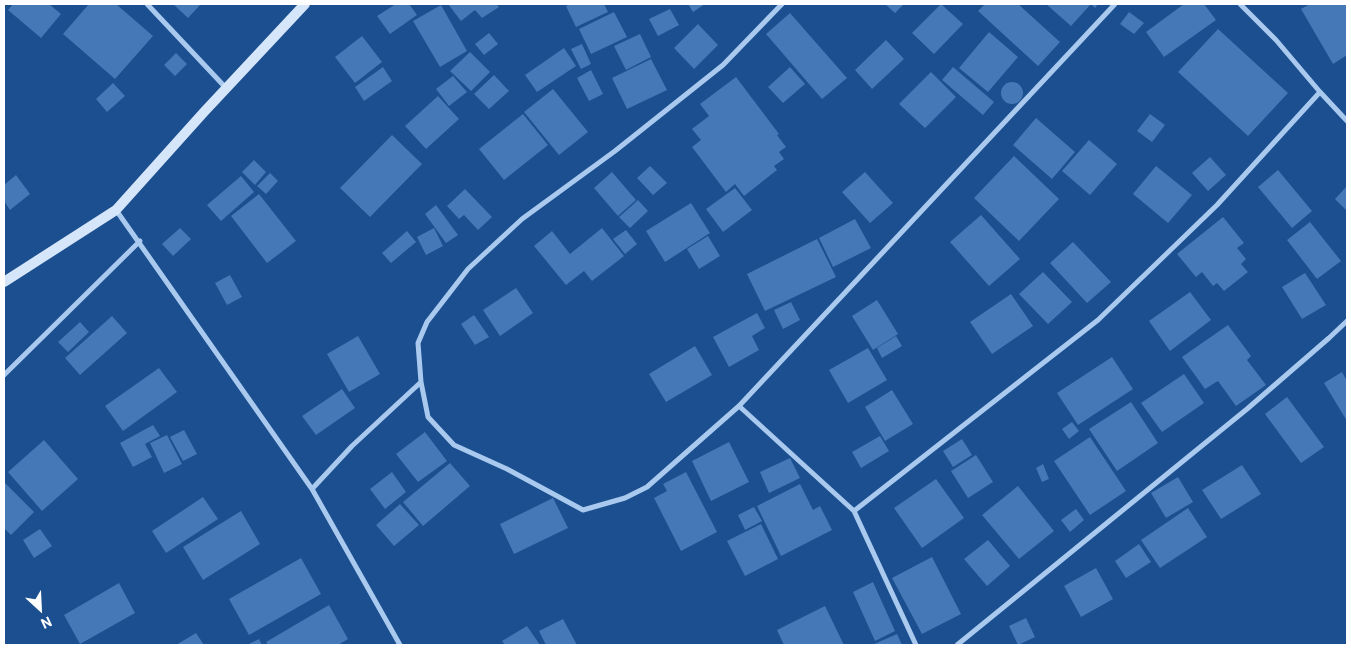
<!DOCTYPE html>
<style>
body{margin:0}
#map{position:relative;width:1351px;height:649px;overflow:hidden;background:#1b4f8f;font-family:Roboto,sans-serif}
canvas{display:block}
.frame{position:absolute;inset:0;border:5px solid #fff;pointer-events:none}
.north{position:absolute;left:15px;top:584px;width:50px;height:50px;-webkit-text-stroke:4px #1b4f8f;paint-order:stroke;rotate:155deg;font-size:14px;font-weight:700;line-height:20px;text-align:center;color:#fff}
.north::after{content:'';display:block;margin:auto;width:18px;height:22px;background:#fff;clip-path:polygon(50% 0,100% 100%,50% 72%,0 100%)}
</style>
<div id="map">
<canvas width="1351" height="649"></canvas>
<div class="frame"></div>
<div class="north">N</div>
</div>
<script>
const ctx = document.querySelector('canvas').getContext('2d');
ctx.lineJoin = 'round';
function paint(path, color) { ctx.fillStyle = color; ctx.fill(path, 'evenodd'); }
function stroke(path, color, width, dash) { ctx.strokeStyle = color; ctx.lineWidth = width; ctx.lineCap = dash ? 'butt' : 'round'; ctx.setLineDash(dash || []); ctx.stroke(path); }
paint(new Path2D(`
 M13 4H49L61 14 41 38 8 10Z
 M89 4H116L153 36 115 79 63 34Z
 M173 4H201L188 18Z
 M396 4H409L417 15 390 34 377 16Z
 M448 4H496L499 7 482 18 475 10 461 21Z
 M571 4H604L608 12 576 27 566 6Z
 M688 4H705L693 12Z
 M885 4H904L895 13Z
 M941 4 963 24 934 54 912 33Z
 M985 4H1018L1060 42 1038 66 978 11Z
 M1046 4H1098L1095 8 1091 4 1071 26Z
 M1184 4H1204L1216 20 1164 57 1146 32Z
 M1310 4H1347V55L1333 64 1301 9Z
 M441 5 467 51 440 67 413 21Z
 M670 9 679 25 658 36 649 19Z
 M614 12 627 37 591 54 579 29Z
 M1129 12 1144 23 1134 34 1120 24Z
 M790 13 847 78 822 99 766 34Z
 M698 24 718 45 694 69 674 48Z
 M1218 29 1288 93 1248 136 1178 72Z
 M989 32 1018 57 988 92 959 68Z
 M489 33 498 44 484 55 475 44Z
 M640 34 651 57 626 70 614 46Z
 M362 36 382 62 355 83 335 57Z
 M886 40 904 59 872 89 855 70Z
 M582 44 591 64 581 69 571 49Z
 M564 48 576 66 537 92 525 75Z
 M470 52 490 72 471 91 450 71Z
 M176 53 187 64 175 76 164 65Z
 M651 59 667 90 627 109 612 78Z
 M383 67 392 81 364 101 355 87Z
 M790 67 805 84 783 103 768 87Z
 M953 67 994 102 983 115 942 80Z
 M591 70 603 94 589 101 577 78Z
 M931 72 956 97 925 128 899 104Z
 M494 75 509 91 489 109 474 94Z
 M453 76 467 92 449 106 436 89Z
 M736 77 779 134 777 135 786 147 779 152 784 159 774 166 777 170 744 196 735 184 726 192 692 147 701 140 692 129 709 116 700 104Z
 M1001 93a11 11 0 1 1 22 0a11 11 0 1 1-22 0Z
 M113 83 125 96 107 112 96 99Z
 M553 89 588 132 559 155 524 112Z
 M438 96 459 119 426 149 405 126Z
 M523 114 548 145 504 180 479 149Z
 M1150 114 1165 125 1152 142 1137 131Z
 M1036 118 1075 152 1052 179 1013 145Z
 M392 135 422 164 370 217 340 188Z
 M1089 140 1117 164 1090 195 1062 171Z
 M1014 156 1059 199 1019 241 974 198Z
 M1210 157 1226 175 1208 191 1192 173Z
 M254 160 266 172 255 185 242 172Z
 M650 166 667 183 653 195 637 178Z
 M1156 166 1192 195 1168 223 1133 194Z
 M1278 170 1312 211 1292 228 1258 187Z
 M612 172 636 200 618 216 594 188Z
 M865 172 893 203 870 223 842 192Z
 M270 173 278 181 266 194 257 186Z
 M16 175 30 194 10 210 4 201V185Z
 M241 176 254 192 221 221 207 205Z
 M1347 186V211L1335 199Z
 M735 188 752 210 723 232 706 209Z
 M465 189 492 217 478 230 464 215 459 219 447 206Z
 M259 194 296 241 267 263 231 216Z
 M638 200 648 211 630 228 619 217Z
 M691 203 710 233 665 262 646 231Z
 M436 205 458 235 446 243 425 214Z
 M981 215 1020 259 989 286 950 242Z
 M1223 217 1244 243 1237 248 1246 259 1241 264 1248 272 1224 291 1217 283 1213 286 1202 272 1196 277 1177 254Z
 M855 219 871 248 833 267 819 238Z
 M1310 222 1341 261 1317 279 1287 240Z
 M180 228 191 239 173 256 162 244Z
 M434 228 443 246 426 255 417 237Z
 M602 228 624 256 592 281 584 271 566 285 534 246 552 231 570 254Z
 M626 230 637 244 625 254 613 239Z
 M407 231 416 242 391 263 382 253Z
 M708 236 720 256 699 269 687 249Z
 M817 239 836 277 765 311 747 274Z
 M1073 242 1111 282 1087 303 1050 263Z
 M1043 272 1072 302 1048 324 1019 294Z
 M1305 273 1326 305 1302 319 1282 287Z
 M230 275 242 297 227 305 215 283Z
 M516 288 533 313 500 336 483 310Z
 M1190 292 1211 320 1170 351 1149 321Z
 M1011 294 1033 326 992 354 970 322Z
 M877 300 898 334 873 350 852 316Z
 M791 302 800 320 783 329 774 310Z
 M757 313 765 328 752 336 759 350 729 367 713 337Z
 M474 315 489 337 475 345 461 324Z
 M112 316 127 333 80 375 65 358Z
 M80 322 89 332 68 352 58 342Z
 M1228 325 1251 356 1247 360 1266 385 1236 406 1218 381 1205 389 1182 357Z
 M358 336 380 374 349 392 327 354Z
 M896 336 902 346 882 358 877 348Z
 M695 346 712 375 666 402 649 374Z
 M868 348 887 380 848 403 829 370Z
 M1112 357 1133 389 1078 425 1057 393Z
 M159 368 177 392 123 431 105 406Z
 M1342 372 1347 381V421L1324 383Z
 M1184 374 1204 403 1162 432 1141 403Z
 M342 389 355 408 316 435 302 416Z
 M892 390 913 424 885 441 865 407Z
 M1287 397 1324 447 1301 463 1265 414Z
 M1131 402 1158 443 1117 471 1089 429Z
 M1072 422 1079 431 1069 439 1062 429Z
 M153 425 160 436 145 444 152 457 133 467 120 443Z
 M184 430 197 454 183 461 170 437Z
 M425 432 447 461 418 482 396 454Z
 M167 435 182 464 164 473 150 443Z
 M880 436 889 451 861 468 852 452Z
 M1090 437 1126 491 1090 515 1054 461Z
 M962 439 972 455 953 467 943 451Z
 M44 440 78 479 42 511 8 472Z
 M729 442 749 482 711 501 692 461Z
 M976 455 993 482 968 498 951 471Z
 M790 458 800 478 769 493 760 472Z
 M450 463 470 486 423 526 403 502Z
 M1043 464 1049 479 1042 482 1036 468Z
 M1242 465 1261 494 1221 519 1202 490Z
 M392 472 406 492 385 509 370 489Z
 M686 472 717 532 681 551 654 498 667 491 663 484Z
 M1178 477 1193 502 1166 518 1151 493Z
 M936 479 964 518 922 548 894 508Z
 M4 482 34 512 11 535 4 528Z
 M800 484 813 510 820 506 832 530 781 556 757 506Z
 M1018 486 1054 531 1019 559 982 515Z
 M203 497 218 519 166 553 152 531Z
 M553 498 568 528 514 554 500 524Z
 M400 504 419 525 394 546 376 525Z
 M754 507 762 521 745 530 738 515Z
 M1188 508 1207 537 1160 568 1141 540Z
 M1076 509 1084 520 1070 532 1061 520Z
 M241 511 260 544 203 580 183 547Z
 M761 524 778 559 745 576 727 541Z
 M40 529 52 546 34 558 23 540Z
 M988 540 1010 566 987 586 964 559Z
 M1139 544 1151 562 1126 578 1115 561Z
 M932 557 961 614 922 634 892 578Z
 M301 558 321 594 249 635 229 599Z
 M1096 568 1113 599 1081 617 1064 586Z
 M873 582 895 631 875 641 853 592Z
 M119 583 135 613 80 644 64 615Z
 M329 605 348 639 338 645H268L266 642Z
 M825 606 844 645H784L777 630Z
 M1026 618 1035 637 1018 645 1009 626Z
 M563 619 577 645H546L539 631Z
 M527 626 540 645H505L502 641Z
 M196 633 204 645H176Z
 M897 634 902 645H872Z
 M259 639 262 645H247Z`), '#4478b7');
stroke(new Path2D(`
 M147 4 226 88
 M782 4 723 65 615 151 522 219 468 269 427 322 418 343 421 382 428 417 454 445 507 469 583 510 625 498 647 487 739 406 1115 4
 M1240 4 1276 40 1320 92 1347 121
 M116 210 312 489 400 645
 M4 375 140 241
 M739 406 854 511 916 645
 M312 489 352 446 421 382
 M854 511 1098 320 1217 205 1320 92
 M957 645 1247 409 1329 338 1347 321`), '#a9c9ee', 5);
stroke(new Path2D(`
 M4 282 116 210 204 112 305 4`), '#d6e6fa', 10);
</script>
